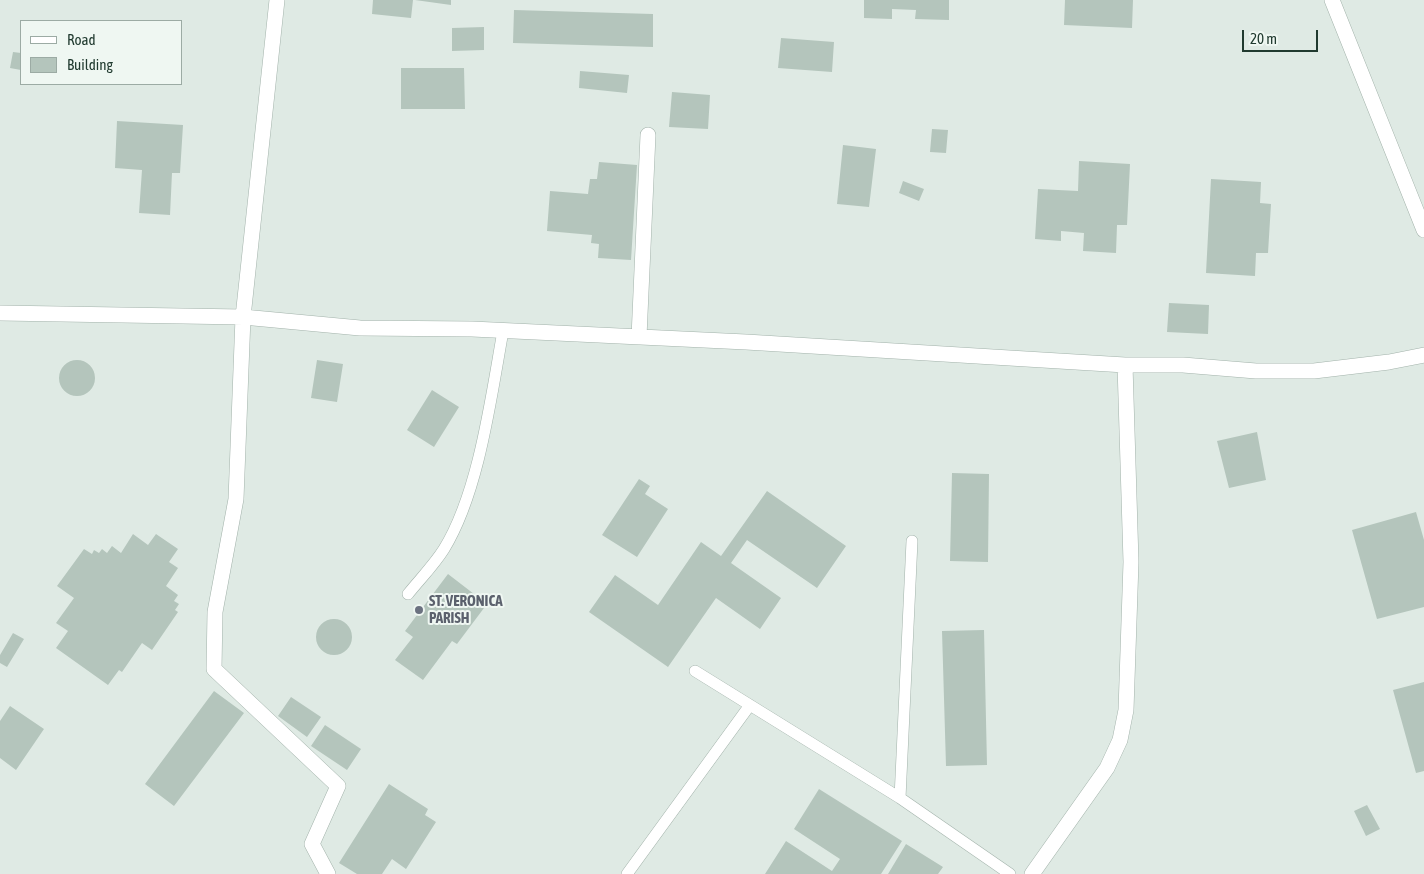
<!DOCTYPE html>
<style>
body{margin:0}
#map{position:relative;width:1424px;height:874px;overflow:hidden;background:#dfeae4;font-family:"Asap Condensed",sans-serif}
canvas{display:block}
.legend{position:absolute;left:20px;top:20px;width:162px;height:65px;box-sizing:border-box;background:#eff7f2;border:1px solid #9caba4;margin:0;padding:6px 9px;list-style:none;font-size:15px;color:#203a2f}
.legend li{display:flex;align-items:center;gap:10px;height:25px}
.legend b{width:25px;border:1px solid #9caba4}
.scale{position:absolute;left:1242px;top:30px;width:76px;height:22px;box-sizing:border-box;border:2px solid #203a2f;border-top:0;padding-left:6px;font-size:15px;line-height:18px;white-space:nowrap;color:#203a2f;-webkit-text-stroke:4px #eff7f2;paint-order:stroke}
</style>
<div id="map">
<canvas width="1424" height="874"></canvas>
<ul class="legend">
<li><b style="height:6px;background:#fff"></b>Road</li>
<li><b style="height:14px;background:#b4c5bc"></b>Building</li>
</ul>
<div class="scale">20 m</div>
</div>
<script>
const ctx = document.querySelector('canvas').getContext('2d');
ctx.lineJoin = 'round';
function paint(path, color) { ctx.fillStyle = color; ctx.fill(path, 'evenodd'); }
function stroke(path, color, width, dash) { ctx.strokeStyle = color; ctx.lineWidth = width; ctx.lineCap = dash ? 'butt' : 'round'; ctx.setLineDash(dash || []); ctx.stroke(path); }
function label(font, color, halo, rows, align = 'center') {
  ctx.font = font + ' "Asap Condensed",sans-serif'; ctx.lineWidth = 4; ctx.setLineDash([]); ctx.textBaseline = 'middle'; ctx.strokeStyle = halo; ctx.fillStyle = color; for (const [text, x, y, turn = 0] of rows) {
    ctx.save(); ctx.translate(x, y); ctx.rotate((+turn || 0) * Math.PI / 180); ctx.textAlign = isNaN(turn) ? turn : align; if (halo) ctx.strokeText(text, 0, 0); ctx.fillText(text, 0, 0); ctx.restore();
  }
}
paint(new Path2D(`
 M373 0H413L411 18 372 14Z
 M415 0H451V5Z
 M864 0H949V20L915 19 916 10 892 9V19L864 18Z
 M1065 0H1133L1132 28 1064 25Z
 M514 10 653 14V47L513 43Z
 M484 27V50L452 51V28Z
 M781 38 834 42 832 72 778 68Z
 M13 52 21 53V70L10 68Z
 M401 68H464L465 109H401Z
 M580 71 629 75 627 93 579 88Z
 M672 92 710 95 708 129 669 127Z
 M117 121 183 125 180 173H172L170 215 139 213 142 170 115 168Z
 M932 129 948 130 946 153 930 152Z
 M843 145 876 149 869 207 837 204Z
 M1079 161 1130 164 1127 225H1117L1116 253 1083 251 1084 233 1061 231V241L1035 239 1038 189 1078 191Z
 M599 162 637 165 631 260 598 258 599 244 591 243 592 235 547 231 550 191 588 194 590 179H597Z
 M1211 179 1261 182 1260 203 1271 204 1268 253H1256L1255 276 1206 273Z
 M903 181 924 189 919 201 899 193Z
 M1169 303 1209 305 1208 334 1167 332Z
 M317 360 343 364 337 402 311 398Z
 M59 378a18 18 0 1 1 36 0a18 18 0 1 1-36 0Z
 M432 390 459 407 434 447 407 430Z
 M1257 432 1266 480 1229 488 1217 441Z
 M952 473 989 474 988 562 950 561Z
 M639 479 650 486 645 494 668 509 637 557 602 535Z
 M767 491 846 546 817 588 747 540 731 563 781 598 760 629 716 598 668 667 589 612 615 575 658 605 701 542 721 556Z
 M1416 512 1424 540V607L1377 619 1352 530Z
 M133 534 148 545 156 534 178 549 169 562 178 568 166 586 178 595 174 601 179 604 175 610 178 612 152 650 142 643 122 672 119 670 108 685 56 648 68 631 56 623 74 598 57 586 84 549 92 554 94 550 99 553 102 549 107 553 112 546 121 553Z
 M448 574 487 604 457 644 452 641 423 680 395 660 413 637 405 631Z
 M316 637a18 18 0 1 1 36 0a18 18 0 1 1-36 0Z
 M984 630 987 765 946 766 942 631Z
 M13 633 24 639 7 667 0 663V655Z
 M1424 682V771L1416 773 1393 690Z
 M214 691 244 713 174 806 145 784Z
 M291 697 321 717 307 737 278 716Z
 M10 706 44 729 16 770 0 758V721Z
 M325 725 361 749 347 770 311 746Z
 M389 784 428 809 425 815 436 822 406 869 392 859 382 874H357L339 863Z
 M819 789 902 841 881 874H765L786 841 832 871 840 859 794 829Z
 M1367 805 1380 829 1366 836 1354 811Z
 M906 844 943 867 938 874H888Z`), '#b4c5bc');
const lane = new Path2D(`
 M408 594C420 579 434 565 444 549 479 492 491 397 503 331
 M695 671 900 798 1010 874
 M900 798 912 541
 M627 874 750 705`);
const street = new Path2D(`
 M277 0 243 317 236 499 215 612 214 669 338 786 312 844 328 874
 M1332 0 1424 230
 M0 313 243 317 360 328 472 329 746 342 1125 365H1183L1256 371H1314L1389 362 1424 355
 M639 337 648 135
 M1032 874 1107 768 1120 740 1126 710 1131 562 1125 365`);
stroke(lane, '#a2b2aa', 12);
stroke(street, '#a2b2aa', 16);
stroke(lane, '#fff', 11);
stroke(street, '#fff', 15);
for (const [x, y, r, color] of [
 [419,610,5,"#6b7280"]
]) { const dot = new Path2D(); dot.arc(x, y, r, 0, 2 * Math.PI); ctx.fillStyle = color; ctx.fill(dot); stroke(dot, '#eff7f2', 2); }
label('bold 15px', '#5b616d', '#eff7f2', [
 ["ST. VERONICA",429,601],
 ["PARISH",429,618]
], 'left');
</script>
